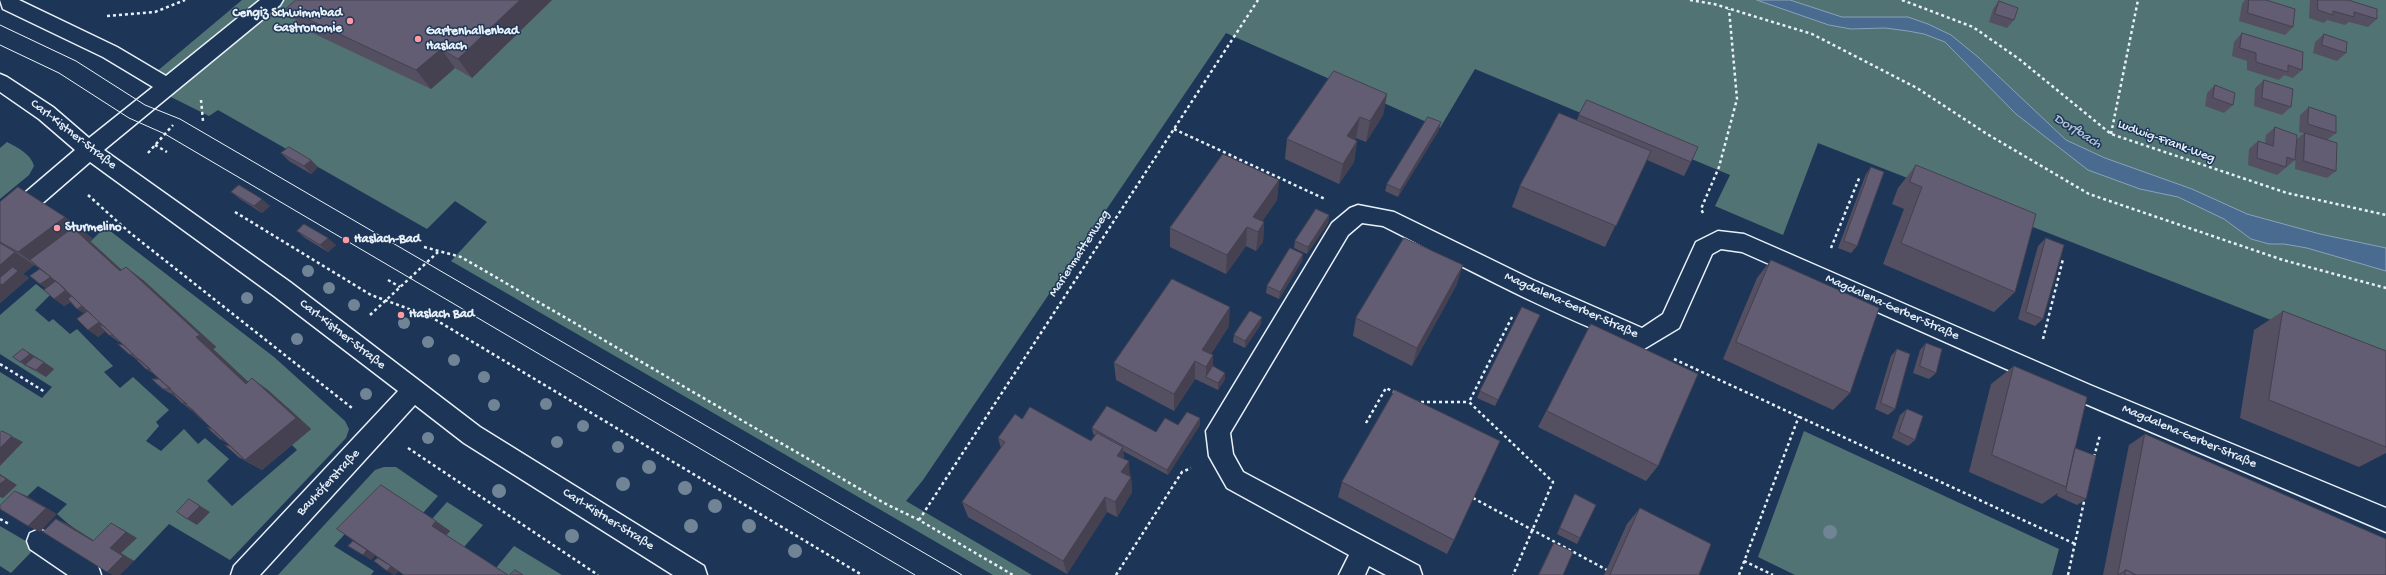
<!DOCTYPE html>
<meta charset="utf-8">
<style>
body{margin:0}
canvas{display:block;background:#1d3557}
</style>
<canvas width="2386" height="575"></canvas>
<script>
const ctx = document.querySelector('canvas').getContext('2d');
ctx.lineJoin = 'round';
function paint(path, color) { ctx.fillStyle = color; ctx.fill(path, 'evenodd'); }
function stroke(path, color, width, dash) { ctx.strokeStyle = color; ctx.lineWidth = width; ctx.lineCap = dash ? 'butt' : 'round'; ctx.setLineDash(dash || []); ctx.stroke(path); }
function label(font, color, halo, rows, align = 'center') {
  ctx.font = font + ' "Gochi Hand",sans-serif'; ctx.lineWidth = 3; ctx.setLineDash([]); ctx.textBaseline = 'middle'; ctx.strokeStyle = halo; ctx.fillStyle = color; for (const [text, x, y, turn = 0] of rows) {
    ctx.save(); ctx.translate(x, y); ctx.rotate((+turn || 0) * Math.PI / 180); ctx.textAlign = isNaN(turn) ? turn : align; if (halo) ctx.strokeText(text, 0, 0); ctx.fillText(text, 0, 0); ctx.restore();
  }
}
paint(new Path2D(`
 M242 0H2386V365L1818 143 1783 235 1715 206 1730 175 1475 69 1440 128 1226 33 923 480 906 501 1032 575H993L451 261 487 222 455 201 427 229 218 110 209 116 143 83Z
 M7 142C18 148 31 154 34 166L29 175 0 199V148Z
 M105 227 274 357 345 421 349 429 346 438 230 560 169 524 134 561C107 548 79 535 57 514L67 504 38 486 10 513 0 507V372L42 398 52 387 0 354V315L36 284 50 295 35 310 49 322 53 319 70 334 77 329 113 366 104 372 120 388 133 377 169 410 156 422 159 426 146 441 161 451 184 429 198 444 205 438 229 459 207 481 232 506 297 450 292 445 311 429 288 408 262 395 213 349 216 347 143 280 137 284 90 242Z
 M1804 431 2059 549 2052 575H1795L1758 557Z
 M384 467H396L438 496 423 513 361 516 334 546 374 571 371 575H278L375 470Z
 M447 502 483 525 464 547 446 535 450 531 432 519Z
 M0 526 36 547 11 573 0 566Z
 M514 546 562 575H507L496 568Z`), '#527374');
const water = new Path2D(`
 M1757 0H1790L1842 17H1908L1928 24 1951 35 1978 57 2066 140 2105 158 2192 189 2247 214 2320 234 2386 248V271L2307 248 2284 244H2269L2251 239 2224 219 2178 197 2140 189 2088 170 2016 114 1945 42 1924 34 1908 31 1885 28 1851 29 1829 25Z`);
paint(water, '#496b90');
stroke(water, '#89a1ba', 1);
const minor = new Path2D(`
 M0 0H19L117 47 166 76 260 0H283L280 5 104 150 290 282 480 427 704 566 707 575H673L464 443 415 405 260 575H231L234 566 398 391 274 296 90 162 8 233 0 236V214L75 150 39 119 0 92V74L7 77 53 107 89 138 153 87 103 57 3 9Z
 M1358 205 1394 212 1533 280 1642 328 1663 314 1696 242 1718 231 1744 234 2090 385 2386 508V532L2074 399 1742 252 1721 249 1712 254 1679 328 1644 349C1554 316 1468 269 1383 226L1362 223 1348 235 1230 433 1233 454 1243 472 1419 566 1422 575H1386L1369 566 1365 575H1339L1349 555 1227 488 1209 456 1206 431 1332 223 1350 208Z
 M39 529 48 533 98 566 101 575H68L30 549 27 541 30 533Z`);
stroke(minor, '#e8f1f8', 3);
stroke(new Path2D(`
 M1690 0 1714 4 1812 34 1917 88 1987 134 2089 194 2283 260 2386 288
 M1902 0 1973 27 2019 59 2111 134 2287 193 2386 215
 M107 16 155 12 185 0
 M201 100 203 121
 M1174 129 1325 199
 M2111 134 2138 0
 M155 145 167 152
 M148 153 173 125
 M88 195 129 232 352 408
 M235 212 371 295 431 317 862 575
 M1703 213 1701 209 1719 167 1737 99 1729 9
 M424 247 461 257 884 503 919 520 1013 575
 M1831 248 1860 176
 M388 280 400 287
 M370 315 438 252
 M1512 317 1469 402 1553 482 1513 575
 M2043 339 2063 259
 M1674 359 2075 544
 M0 364 45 392
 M1415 402H1469
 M1366 423 1386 388 1396 393
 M408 448 598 575
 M2094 457 2100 435
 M1473 498 1607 570
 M0 519 9 524
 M919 520 1258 0
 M1744 561 1773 575
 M1116 575 1182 472 1191 468
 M1739 575 1799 416
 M2068 575 2085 497`), '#e8f1f8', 2.5, [3, 3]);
paint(minor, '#1d3557');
stroke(new Path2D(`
 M0 25 76 61 145 105 180 119 962 575
 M0 45 59 73 129 118 165 134 915 575`), '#e8f1f8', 1);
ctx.fillStyle = '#708496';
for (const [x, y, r] of [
 [308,271,6],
 [329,288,6],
 [247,298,6],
 [354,305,6],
 [404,323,6],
 [297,339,6],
 [428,342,6],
 [454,360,6],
 [484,377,6],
 [366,394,6],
 [546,404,6],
 [494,405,6],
 [583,426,6],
 [428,438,6],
 [557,442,6],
 [618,447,6],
 [649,467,7],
 [623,484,7],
 [685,488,7],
 [499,491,7],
 [715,506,7],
 [691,526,7],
 [749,526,7],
 [1830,532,7],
 [572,536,7],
 [795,551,7]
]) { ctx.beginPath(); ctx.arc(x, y, r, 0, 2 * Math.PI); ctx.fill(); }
paint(new Path2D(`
 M552 0 472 78 455 68 431 89 302 28 286 9Z
 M2245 0H2266L2293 27 2285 35 2239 21 2242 4Z
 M2310 0H2348L2377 19 2368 27 2349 22 2345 25 2327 20 2324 23 2309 18Z
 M1999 1 2014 20 2007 28 1989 22 1993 9Z
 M2242 33 2302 70 2293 78 2284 75 2279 80 2247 70V61L2232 56 2234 42Z
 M2324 34 2346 53 2337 61 2313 53 2315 42Z
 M2264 80 2291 107 2282 115 2254 106 2255 88Z
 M2215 85 2233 105 2224 113 2205 106 2207 93Z
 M1387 94 1383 115 1366 142 1356 138 1355 140 1357 141 1354 162 1339 184 1285 159 1287 139Z
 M2309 107 2336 133 2327 140 2336 171 2327 178 2295 169 2296 147 2295 160 2277 175 2248 165 2249 149 2258 141 2265 143 2266 135 2275 127 2296 140 2304 133 2299 132 2300 115Z
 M1579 115 1691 162 1684 176 1647 160 1605 247 1512 207 1520 186 1577 120Z
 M1439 130 1398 197 1385 191 1387 184Z
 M281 153 311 160 318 167 311 174 289 161Z
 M1916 165 2015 292 1994 312 1883 264 1904 209 1892 204 1898 188Z
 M1871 167 1857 246 1851 253 1838 248 1866 174Z
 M1279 180 1277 200 1262 221 1264 222 1263 242 1256 251 1246 246 1226 274 1170 247V228Z
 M231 192 270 206 262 213 240 199Z
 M0 202 65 217 93 239 90 241 122 270 126 267 143 280 216 347 213 349 248 382 268 390 311 429 262 470 240 458 230 445 220 439 212 429 204 421 200 418 191 410 182 403 173 395 163 389 159 379 157 376 146 369 138 360 129 354 124 345 121 342H119L109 335 105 331 98 337 85 314 71 302 64 306 46 288 40 284V269L39 268 34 265 23 274 29 278 0 303Z
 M1329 215 1328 223 1307 254 1294 248 1295 241Z
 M297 231 336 245 328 252 305 238Z
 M2046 238 2043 319 2035 326 2018 319 2038 246Z
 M1303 254 1302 261 1279 299 1266 293 1267 286Z
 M1771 260 1850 393 1833 410 1723 359 1757 278Z
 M1457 284 1412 366 1353 336 1356 318Z
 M2283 311 2386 351V453L2359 467 2240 418 2254 330Z
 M1540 315 1495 406 1477 398 1480 391Z
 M1261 324 1245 348 1233 342 1234 335Z
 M1591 324 1658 466 1646 481 1538 427Z
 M1229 326 1211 354 1213 355V366L1225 379 1218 390 1195 379 1174 411 1116 380 1114 363Z
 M1926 343 1936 373 1929 379 1913 373 1920 350Z
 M23 349 33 355 41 361 54 369 46 377 31 369 13 357Z
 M1897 349 1895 409 1888 415 1875 409 1891 356Z
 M2014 366 2075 448 2086 499 2077 505 2057 496 2058 493 2042 504 1969 472 1991 384Z
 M1907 409 1915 440 1908 446 1892 438 1900 415Z
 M1022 419 1091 441 1095 435 1093 434 1092 428 1156 432 1178 425H1200L1168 475 1123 451 1124 459 1131 477 1132 492 1117 517 1107 512 1067 574 968 517 962 502 1001 448 998 438Z
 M2145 434 2386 575H2103L2129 445Z
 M1342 482 1454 540 1447 554 1338 497Z
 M1575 494 1580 538 1577 544 1557 534 1572 500Z
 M1640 508 1699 575H1604L1627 524Z
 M1554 543 1563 575H1538L1551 548Z`), '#545062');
paint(new Path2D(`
 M520 0H552L472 78 458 59Z
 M441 49 455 68 431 89 416 70Z
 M1387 94 1383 115 1366 142 1370 121Z
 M1360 117 1356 138 1344 157 1347 136Z
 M1441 122 1439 130 1398 197 1400 190Z
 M1357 141 1354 162 1339 184 1343 164Z
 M311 160 318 167 311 174 304 166Z
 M1279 180 1277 200 1256 231 1253 217Z
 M262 199 270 206 262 213 254 206Z
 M1329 215 1328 223 1307 254 1308 247Z
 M65 217 93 239 90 241 137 284 109 329 98 337 88 330V316L77 309 76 298 64 306 54 299 50 291 40 284 45 271 18 252Z
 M1264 222 1263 242 1256 251 1258 232Z
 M1247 227 1246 246 1226 274 1227 255Z
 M328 238 336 245 328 252 320 245Z
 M15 252 34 265 23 274 29 278 0 303V265Z
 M1303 254 1302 261 1279 299 1280 292Z
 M1463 265 1457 284 1412 366 1417 348Z
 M126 267 143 280 216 347 213 349 262 395 246 384 196 337Z
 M1230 307 1229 326 1204 365 1202 350Z
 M1262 317 1261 324 1245 348V341Z
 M23 349 41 360 32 368 25 365 31 369 20 362Z
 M1213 355V373L1206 377V384V367Z
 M1195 361V379L1174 411V394Z
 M44 362 54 369 46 377 36 370Z
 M1225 373V379L1218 390V383Z
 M252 378 268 390 311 429 262 470 245 460Z
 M1200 418V425L1168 475 1167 470Z
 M2 431 23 442 0 466V448Z
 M1123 447 1124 463 1117 456Z
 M1129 461 1130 477 1121 472Z
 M0 474 17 485 3 498 0 497Z
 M1131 477 1132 492 1117 517 1115 502Z
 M15 491 27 496 57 514 40 532 28 526Z
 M1105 497 1107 512 1067 574 1063 561Z
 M189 499 210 512 197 525 187 519Z
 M56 519 68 524 104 547 93 541Z
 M436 521 450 531 446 535 432 526Z
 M111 523 122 529 137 538 121 553 134 561 120 575H113L107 572 110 548Z
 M368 550 376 555 371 560 363 555Z
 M391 566 399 571 395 575H394L387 571Z`), '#454150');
const building = new Path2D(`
 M296 0H520L458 59 441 49 416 70 286 9Z
 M2249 0H2266L2295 9 2293 27 2248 13Z
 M2318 0H2348L2377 9V19L2354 12V17L2333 11V15L2318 10Z
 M1999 1 2018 8 2014 20 1995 14Z
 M2242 33 2303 52 2302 70 2288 65V72L2256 62V53L2240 48Z
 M2324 34 2347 42 2346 53 2322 45Z
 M1334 71 1387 94 1370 121 1360 117 1347 136 1357 141 1343 164 1287 139Z
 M2264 80 2293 89 2291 107 2262 98Z
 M2215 85 2235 93 2233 105 2213 98Z
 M1587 100 1698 147 1691 162 1579 115Z
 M2309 107 2336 116V133L2308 124Z
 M1559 113 1651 151 1616 226 1520 186Z
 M1428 117 1441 122 1400 190 1387 184Z
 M2275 127 2297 135 2295 160 2287 157 2286 167 2257 158 2258 141 2273 146Z
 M2305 133 2337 143 2336 171 2304 161Z
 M289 147 311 160 304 166 281 153Z
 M1223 154 1279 180 1253 217 1264 222 1258 232 1247 227 1227 255 1170 228Z
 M1916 165 2036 214 2015 292 1901 243 1922 187 1910 182Z
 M1871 167 1884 172 1857 246 1844 241Z
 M239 185 262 199 254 206 231 192Z
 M18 187 65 217 18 252 0 242V202Z
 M1316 209 1329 215 1308 247 1295 241Z
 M304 224 328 238 320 245 297 231Z
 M73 228 120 271 126 267 200 335 196 337 246 384 252 378 296 418 245 460 59 284 30 260Z
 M1404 238 1463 265 1417 348 1356 318Z
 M2046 238 2064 245 2043 319 2026 312Z
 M0 243 15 252 0 265Z
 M1290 248 1303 254 1280 292 1267 286Z
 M1771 260 1879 308 1850 393 1736 342Z
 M13 267 18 271 2 285 0 283V278Z
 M40 269 51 277 40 284 30 276Z
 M1172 279 1230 307 1202 350 1213 355 1206 367 1195 361 1174 394 1114 363Z
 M56 281 66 290 54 299 44 290Z
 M72 296 82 306 77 309 68 299Z
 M1522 307 1540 315 1498 400 1480 391Z
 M88 311 99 322 88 330 77 319Z
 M1250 311 1262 317 1245 341 1234 335Z
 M2283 311 2386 351V447L2269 400Z
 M1591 324 1698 374 1658 466 1547 411Z
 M99 325 104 326 114 336 109 335Z
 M1926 343 1942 349 1936 373 1920 366Z
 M118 344 124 345 134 355 129 354Z
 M23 349 30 354 20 362 13 357Z
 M1897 349 1910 354 1895 409 1881 403Z
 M34 357 44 362 36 370 25 365Z
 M136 359 140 360 151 370 146 369Z
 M1213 366 1225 373 1218 383 1206 377Z
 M2014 366 2087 397 2066 487 1992 455Z
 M152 379H159L171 389H163Z
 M1395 390 1500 441 1454 540 1342 482Z
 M172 393 176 395 187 404 182 403Z
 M1107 406 1156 432 1165 418 1178 425 1187 412 1200 418 1167 470 1092 428Z
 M189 407 193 410 202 419 200 418Z
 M1030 407 1091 441 1097 433 1123 447 1117 456 1129 461 1121 472 1131 477 1115 502 1105 497 1063 561 962 502 1005 442 998 438 1015 414 1022 419Z
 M1907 409 1923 416 1915 440 1899 432Z
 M207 427 212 429 225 441 220 439Z
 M2 431 12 436 0 448V433Z
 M2145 434 2386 539V575H2136L2126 570 2118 575Z
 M225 445 230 446 244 459 240 458Z
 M2075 448 2096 456 2086 499 2066 491Z
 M0 475 6 479 0 484Z
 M381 485 436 521 432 526 508 575H404L337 529Z
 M15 491 46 508 28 526 0 509V506Z
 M1575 494 1596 505 1580 538 1560 528Z
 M189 499 200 506 187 519 177 512Z
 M1640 508 1711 544 1699 575H1610Z
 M56 519 93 541 111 523 126 532 110 548 123 556 107 572 43 532Z
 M353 541 367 550 363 555 348 546Z
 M1554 543 1573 552 1563 575H1539Z
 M378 558 391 566 387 571 374 561Z
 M515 570 523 575H510Z
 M2126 570 2136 575H2125Z`);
paint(building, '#625d72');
stroke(building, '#454150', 1);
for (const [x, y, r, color] of [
 [350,21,4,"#ff9aa2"],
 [418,39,4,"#ff9aa2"],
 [57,228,4,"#ff9aa2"],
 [346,240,4,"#ff9aa2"],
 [401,315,4,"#ff9aa2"]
]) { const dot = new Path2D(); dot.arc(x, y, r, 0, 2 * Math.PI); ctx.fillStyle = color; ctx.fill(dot); stroke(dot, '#1d3557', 1.5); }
label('bold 13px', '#e8f1f8', '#1d3557', [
 ["Cengiz Schwimmbad",342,14,"right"],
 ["Gastronomie",342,29,"right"],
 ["Gartenhallenbad",426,32],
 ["Haslach",426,47],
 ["Sturmelino",65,228],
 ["Haslach-Bad",354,240],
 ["Haslach Bad",409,315]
], 'left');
label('13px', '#e8f1f8', '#1d3557', [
 ["Carl-Kistner-Straße",73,135,38],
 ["Ludwig-Frank-Weg",2166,142,20],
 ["Marienmattenweg",1080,254,-57],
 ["Magdalena-Gerber-Straße",1571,306,24],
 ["Magdalena-Gerber-Straße",1892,308,24],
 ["Carl-Kistner-Straße",342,335,38],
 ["Magdalena-Gerber-Straße",2189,437,23],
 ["Bauhöferstraße",329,483,-47],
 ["Carl-Kistner-Straße",608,520,32]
]);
label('italic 14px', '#b0c2d4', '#1d3557', [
 ["Dorfbach",2077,132,32]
]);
</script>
